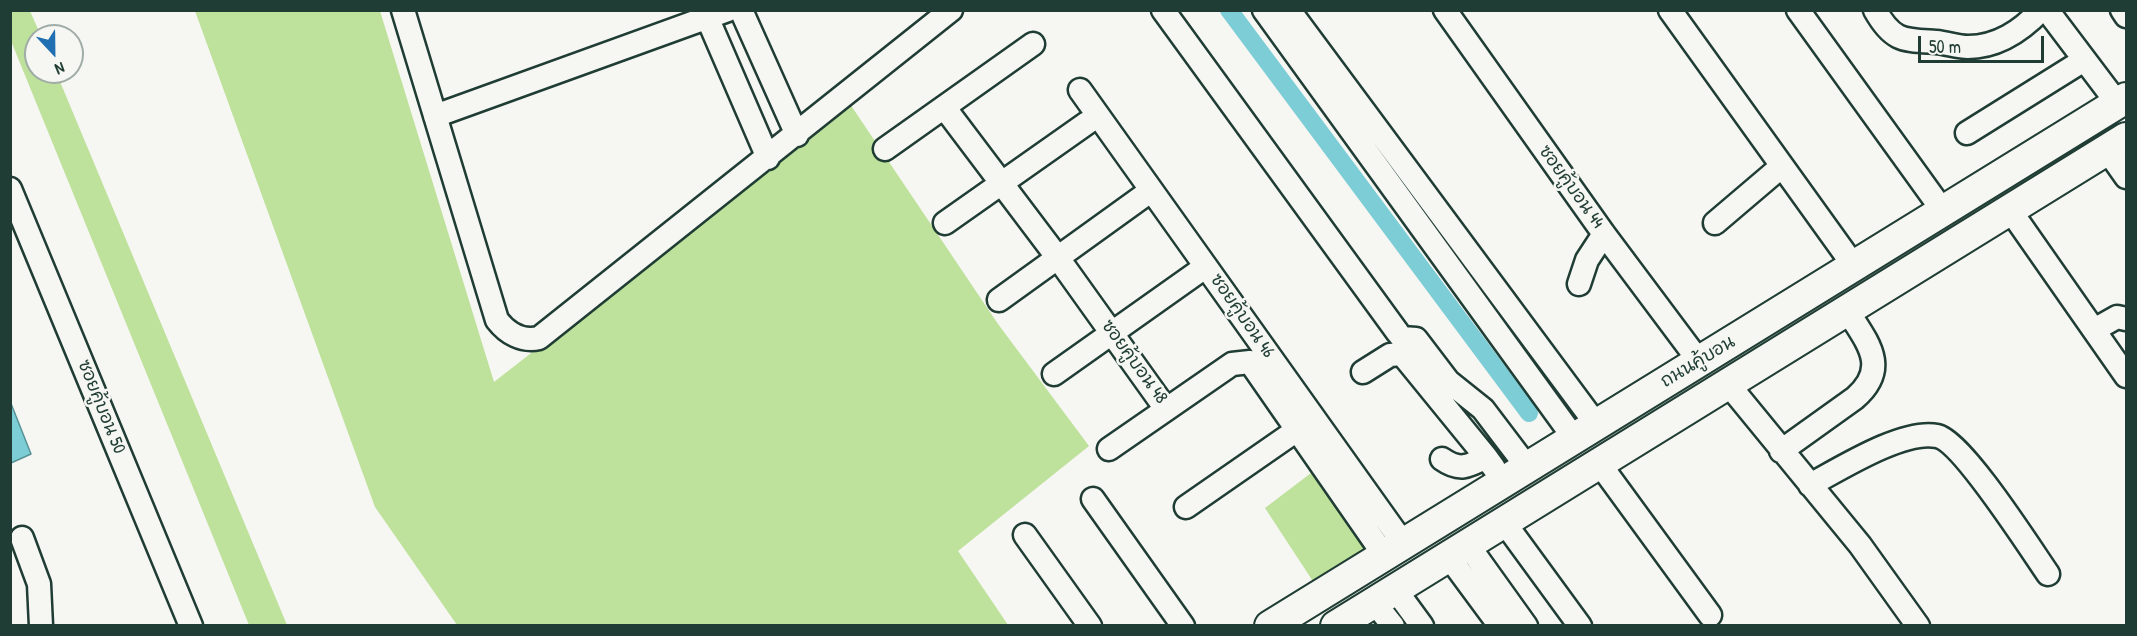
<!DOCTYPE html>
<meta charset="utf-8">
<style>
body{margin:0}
#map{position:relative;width:2137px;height:636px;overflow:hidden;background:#f6f6f2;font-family:"Patrick Hand",sans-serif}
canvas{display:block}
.frame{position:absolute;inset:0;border:12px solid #1f3d34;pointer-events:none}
.north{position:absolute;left:24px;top:24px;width:60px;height:60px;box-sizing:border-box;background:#f6f6f2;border:2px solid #a0aca6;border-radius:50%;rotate:158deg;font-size:16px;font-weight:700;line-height:24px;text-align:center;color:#1f3d34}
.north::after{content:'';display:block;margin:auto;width:21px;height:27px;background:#1f6fb2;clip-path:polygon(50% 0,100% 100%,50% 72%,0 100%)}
.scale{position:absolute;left:1918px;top:36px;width:126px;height:27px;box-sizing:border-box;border:3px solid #1f3d34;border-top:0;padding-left:8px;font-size:18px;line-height:21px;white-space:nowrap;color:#1f3d34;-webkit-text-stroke:4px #f6f6f2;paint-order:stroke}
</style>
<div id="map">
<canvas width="2137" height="636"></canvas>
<div class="frame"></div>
<div class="north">N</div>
<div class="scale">50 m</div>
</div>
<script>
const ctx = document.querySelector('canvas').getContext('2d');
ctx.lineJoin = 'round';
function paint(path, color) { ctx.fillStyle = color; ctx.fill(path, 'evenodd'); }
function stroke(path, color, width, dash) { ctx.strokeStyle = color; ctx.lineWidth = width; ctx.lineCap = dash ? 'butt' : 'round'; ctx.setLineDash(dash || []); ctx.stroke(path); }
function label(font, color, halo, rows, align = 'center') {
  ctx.font = font + ' "Patrick Hand","Playpen Sans Thai",sans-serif'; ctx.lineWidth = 5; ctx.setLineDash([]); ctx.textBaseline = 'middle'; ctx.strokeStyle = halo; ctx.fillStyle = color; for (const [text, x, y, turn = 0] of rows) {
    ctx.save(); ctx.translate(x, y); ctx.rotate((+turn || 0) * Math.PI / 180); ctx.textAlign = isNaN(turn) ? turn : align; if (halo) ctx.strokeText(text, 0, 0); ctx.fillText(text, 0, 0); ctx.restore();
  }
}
paint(new Path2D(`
 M10 11H30L41 36H36V72H56L287 625H249L11 41Z
 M195 11H380L494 382 850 104 998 324 1089 446 958 551 1008 625H457L375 507Z
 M1315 470 1371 557 1318 589 1265 508Z`), '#bee19b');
const water = new Path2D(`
 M10 401 31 454 11 463H10Z`);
paint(water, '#7dcdd7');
stroke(water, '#579396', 1.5);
stroke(new Path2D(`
 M1229 10 1529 413`), '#7dcdd7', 18);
const minor = new Path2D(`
 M403 10 497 320C507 333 522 342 539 338L951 10
 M704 10 768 158
 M741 10 797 135
 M1163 10 1398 333 1402 338 1416 339 1448 381 1483 409 1527 467
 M1264 10 1574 438
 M1289 10 1596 424
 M1445 10 1604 234 1699 361
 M1670 10 1854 266
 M1798 10 1943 211
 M1875 10C1893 42 1904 40 1936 42 1947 43 1958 47 1968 47 1998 47 2021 31 2041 10
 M2047 10 2118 104
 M2122 10 2126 16
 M1080 90 1403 543
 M944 107 1058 258 1166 409
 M435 116 728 10
 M1967 133 2084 60
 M885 149 1033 44
 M2107 150 2126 177
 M10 189 191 626
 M2010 210 2126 376
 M945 223 1087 123
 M1715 223 1782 166
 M1579 284 1587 260 1604 234
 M999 300 1142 197
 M2094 330 2117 317 2126 319
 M1363 372 1390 355 1402 354 1486 457
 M1054 374 1198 272
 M1728 384 1860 545 1918 626
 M1109 449 1232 364 1250 362 1384 555
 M1781 451 1855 398C1891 367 1866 341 1847 310
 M1442 459C1459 471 1468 467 1486 457L1494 468
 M1599 463 1710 615
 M1810 485C1840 469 1903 429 1937 436 1962 441 2030 548 2048 574
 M1093 499 1183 626
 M1186 507 1297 430
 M1504 522 1580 626
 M1025 535 1090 626
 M22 538 39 584 41 626
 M1468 545 1526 626
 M1449 557 1500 626
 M1395 589 1422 626
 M1374 602 1393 626`);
const major = new Path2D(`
 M1270 626 2126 98
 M1336 626 2126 138`);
stroke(minor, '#1f3d34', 27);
stroke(major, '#1f3d34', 34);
stroke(minor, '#f6f6f2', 22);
stroke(major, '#f6f6f2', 30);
label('18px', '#1f3d34', '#f6f6f2', [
 ["ซอยคู้บอน 44",1571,187,54],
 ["ซอยคู้บอน 46",1242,316,55],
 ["ซอยคู้บอน 48",1134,362,54],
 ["ถนนคู้บอน",1698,362,-31],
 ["ซอยคู้บอน 50",101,407,68]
]);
</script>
